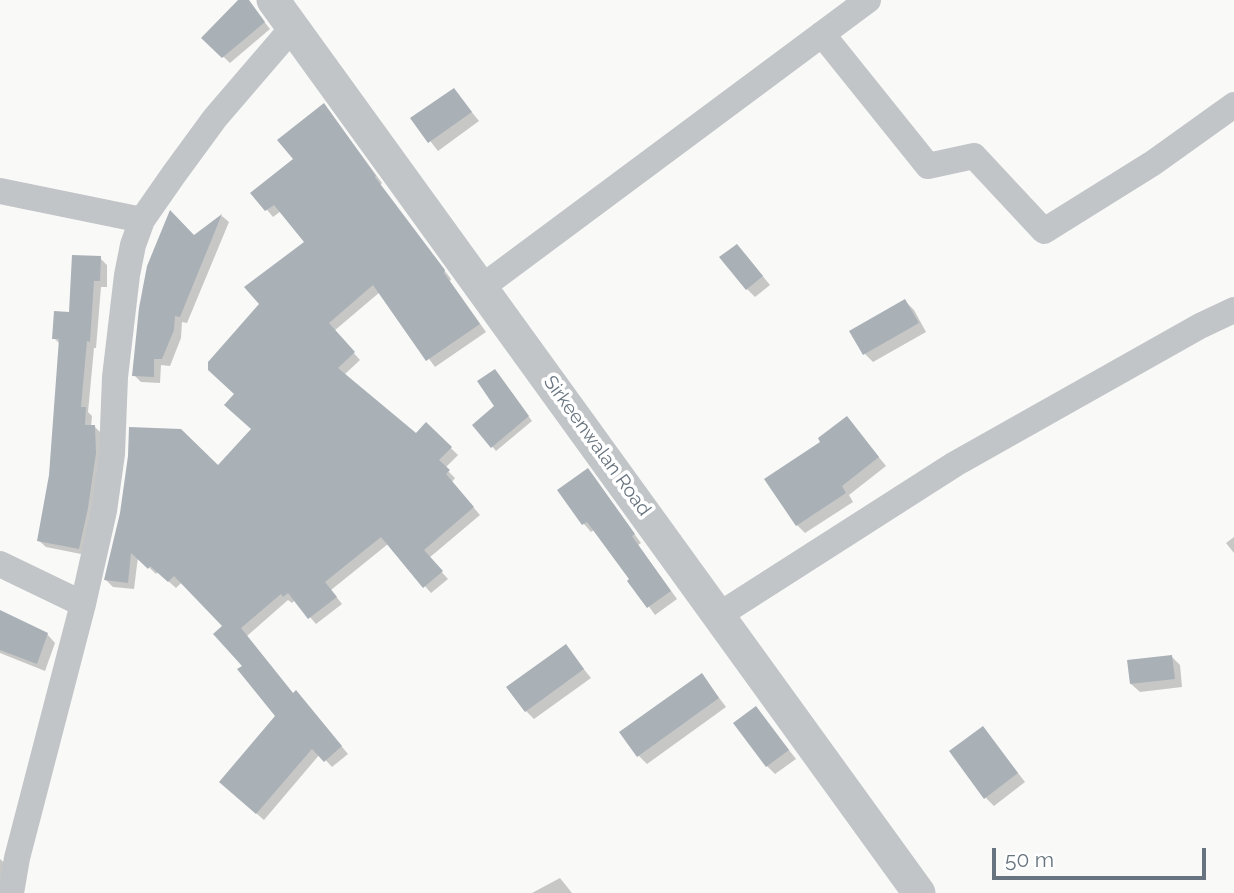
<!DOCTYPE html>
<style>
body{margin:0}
#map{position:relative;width:1234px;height:893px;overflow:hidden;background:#f9f9f8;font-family:Raleway,sans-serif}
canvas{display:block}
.scale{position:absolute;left:992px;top:848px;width:214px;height:32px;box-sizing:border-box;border:4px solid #67747f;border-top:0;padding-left:9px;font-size:21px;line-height:24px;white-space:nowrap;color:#67747f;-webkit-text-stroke:5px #fff;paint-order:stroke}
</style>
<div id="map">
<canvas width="1234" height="893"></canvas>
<div class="scale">50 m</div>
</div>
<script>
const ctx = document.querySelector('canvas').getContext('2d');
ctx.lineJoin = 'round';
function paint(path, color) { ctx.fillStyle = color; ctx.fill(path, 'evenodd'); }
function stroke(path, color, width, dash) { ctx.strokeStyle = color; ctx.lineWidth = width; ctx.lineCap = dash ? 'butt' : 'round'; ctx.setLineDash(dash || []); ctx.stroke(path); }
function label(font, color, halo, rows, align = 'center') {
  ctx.font = font + ' Raleway,sans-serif'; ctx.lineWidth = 7; ctx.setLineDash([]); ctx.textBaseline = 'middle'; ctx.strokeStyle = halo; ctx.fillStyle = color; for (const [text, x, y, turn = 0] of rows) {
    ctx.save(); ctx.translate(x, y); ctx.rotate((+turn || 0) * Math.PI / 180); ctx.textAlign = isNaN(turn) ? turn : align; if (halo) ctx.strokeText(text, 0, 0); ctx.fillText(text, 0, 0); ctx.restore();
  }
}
paint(new Path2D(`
 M241 0H247L270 29 230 63 204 38Z
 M454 90 479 121 438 151 412 118Z
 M330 112 382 183 380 185 451 279 450 281 486 332 435 367 380 292 334 331 360 360 344 375 416 435 426 424 458 455 445 468 455 478 452 482 480 515 429 558 448 579 431 593 388 544 331 590 342 604 316 624 295 600 292 603 288 600 247 636 294 695 303 700 348 754 332 767 320 754 264 820 228 789 277 716 245 666 224 626 182 582 176 588 158 572 156 574 138 557 134 589 113 587 106 580 121 514 218 467 253 429 236 394 261 304 306 242 281 211 273 217 253 193 295 159Z
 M222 216 229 222 187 323 182 322 181 338 170 366 161 365 160 383 141 382 134 375 194 237Z
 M745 254 770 285 755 297 747 289Z
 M100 258 107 265V287H101L96 348H94L88 412 92 416 91 427H95L102 434 86 555 46 547 38 540 51 475 60 344 54 338 71 314Z
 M905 301 914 310 926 332 873 362 865 354Z
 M498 375 532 421 496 451 474 425 497 406Z
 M847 418 886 466 849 495 853 502 805 533 797 525Z
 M588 470 641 543 638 545 677 599 655 615 594 530 591 532 584 524 559 490Z
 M1234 537V553L1226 543Z
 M0 612 47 634 55 643 45 671 0 653Z
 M566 647 591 678 534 719 526 711Z
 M1171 656 1180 665 1182 687 1140 692 1131 684Z
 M702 675 726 707 647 764 638 755Z
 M756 708 796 759 775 774 767 766Z
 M983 728 1025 782 994 806 985 797Z
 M0 859 9 867 0 893Z
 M560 878 572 893H532Z`), '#0003');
paint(new Path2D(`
 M238 0H249L265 22 222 58 201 38Z
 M454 88 472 112 428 143 410 118Z
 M324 103 376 176 375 177 445 270 444 273 480 324 426 361 373 285 329 323 355 352 338 368 416 433 426 422 452 447 439 460 450 470 446 474 474 507 424 550 443 571 423 588 381 537 325 582 337 597 308 619 288 593 283 597 281 594 241 628 293 693 296 690 342 746 324 762 312 749 256 814 219 782 275 716 237 669 242 666 213 634 222 626 174 576 168 582 150 566 148 569 131 553 128 583 104 580 120 513 128 456 129 427 181 429 218 465 251 429 224 405 234 394 208 370V362L259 304 244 287 304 242 274 205 265 211 250 193 293 159 277 140Z
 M170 210 194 235 222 214 180 317 175 316 174 330 162 359H154V377L132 376 139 308 147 266Z
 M737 244 763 276 746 290 719 257Z
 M72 255 101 256 100 281H94L90 342 87 341 81 407H86L85 425H95L96 453 88 508 79 549 37 541 49 475 59 339H52L54 311 69 312Z
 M905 299 919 323 863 355 849 331Z
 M495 369 529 416 491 448 472 425 494 406 477 381Z
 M847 416 879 457 842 486 846 493 796 526 764 479 820 442 818 438Z
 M588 468 635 534 632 536 671 591 647 608 627 581 629 579 587 522 582 525 557 490Z
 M0 610 48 633 37 664 0 650Z
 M566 644 584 669 525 712 506 687Z
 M1172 655 1175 679 1130 684 1127 660Z
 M702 673 719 698 637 757 619 732Z
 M756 706 789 750 766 767 733 723Z
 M983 726 1018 773 984 799 949 751Z`), '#a9b0b6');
stroke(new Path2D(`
 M822 34 928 166 974 156 1044 231 1153 163 1234 105
 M0 191 142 220
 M482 287 868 0
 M0 564 83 604
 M719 615 955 464 1200 326 1234 310
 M11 893 17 858 83 604 104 511 112 454 115 377 127 275 133 245 142 220 174 174 215 118 294 26`), '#c1c5c8', 26);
stroke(new Path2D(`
 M273 0 919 893`), '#c1c5c8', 33);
label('19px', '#67747f', '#fff', [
 ["Sirkeenwalan Road",597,446,54]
]);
</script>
